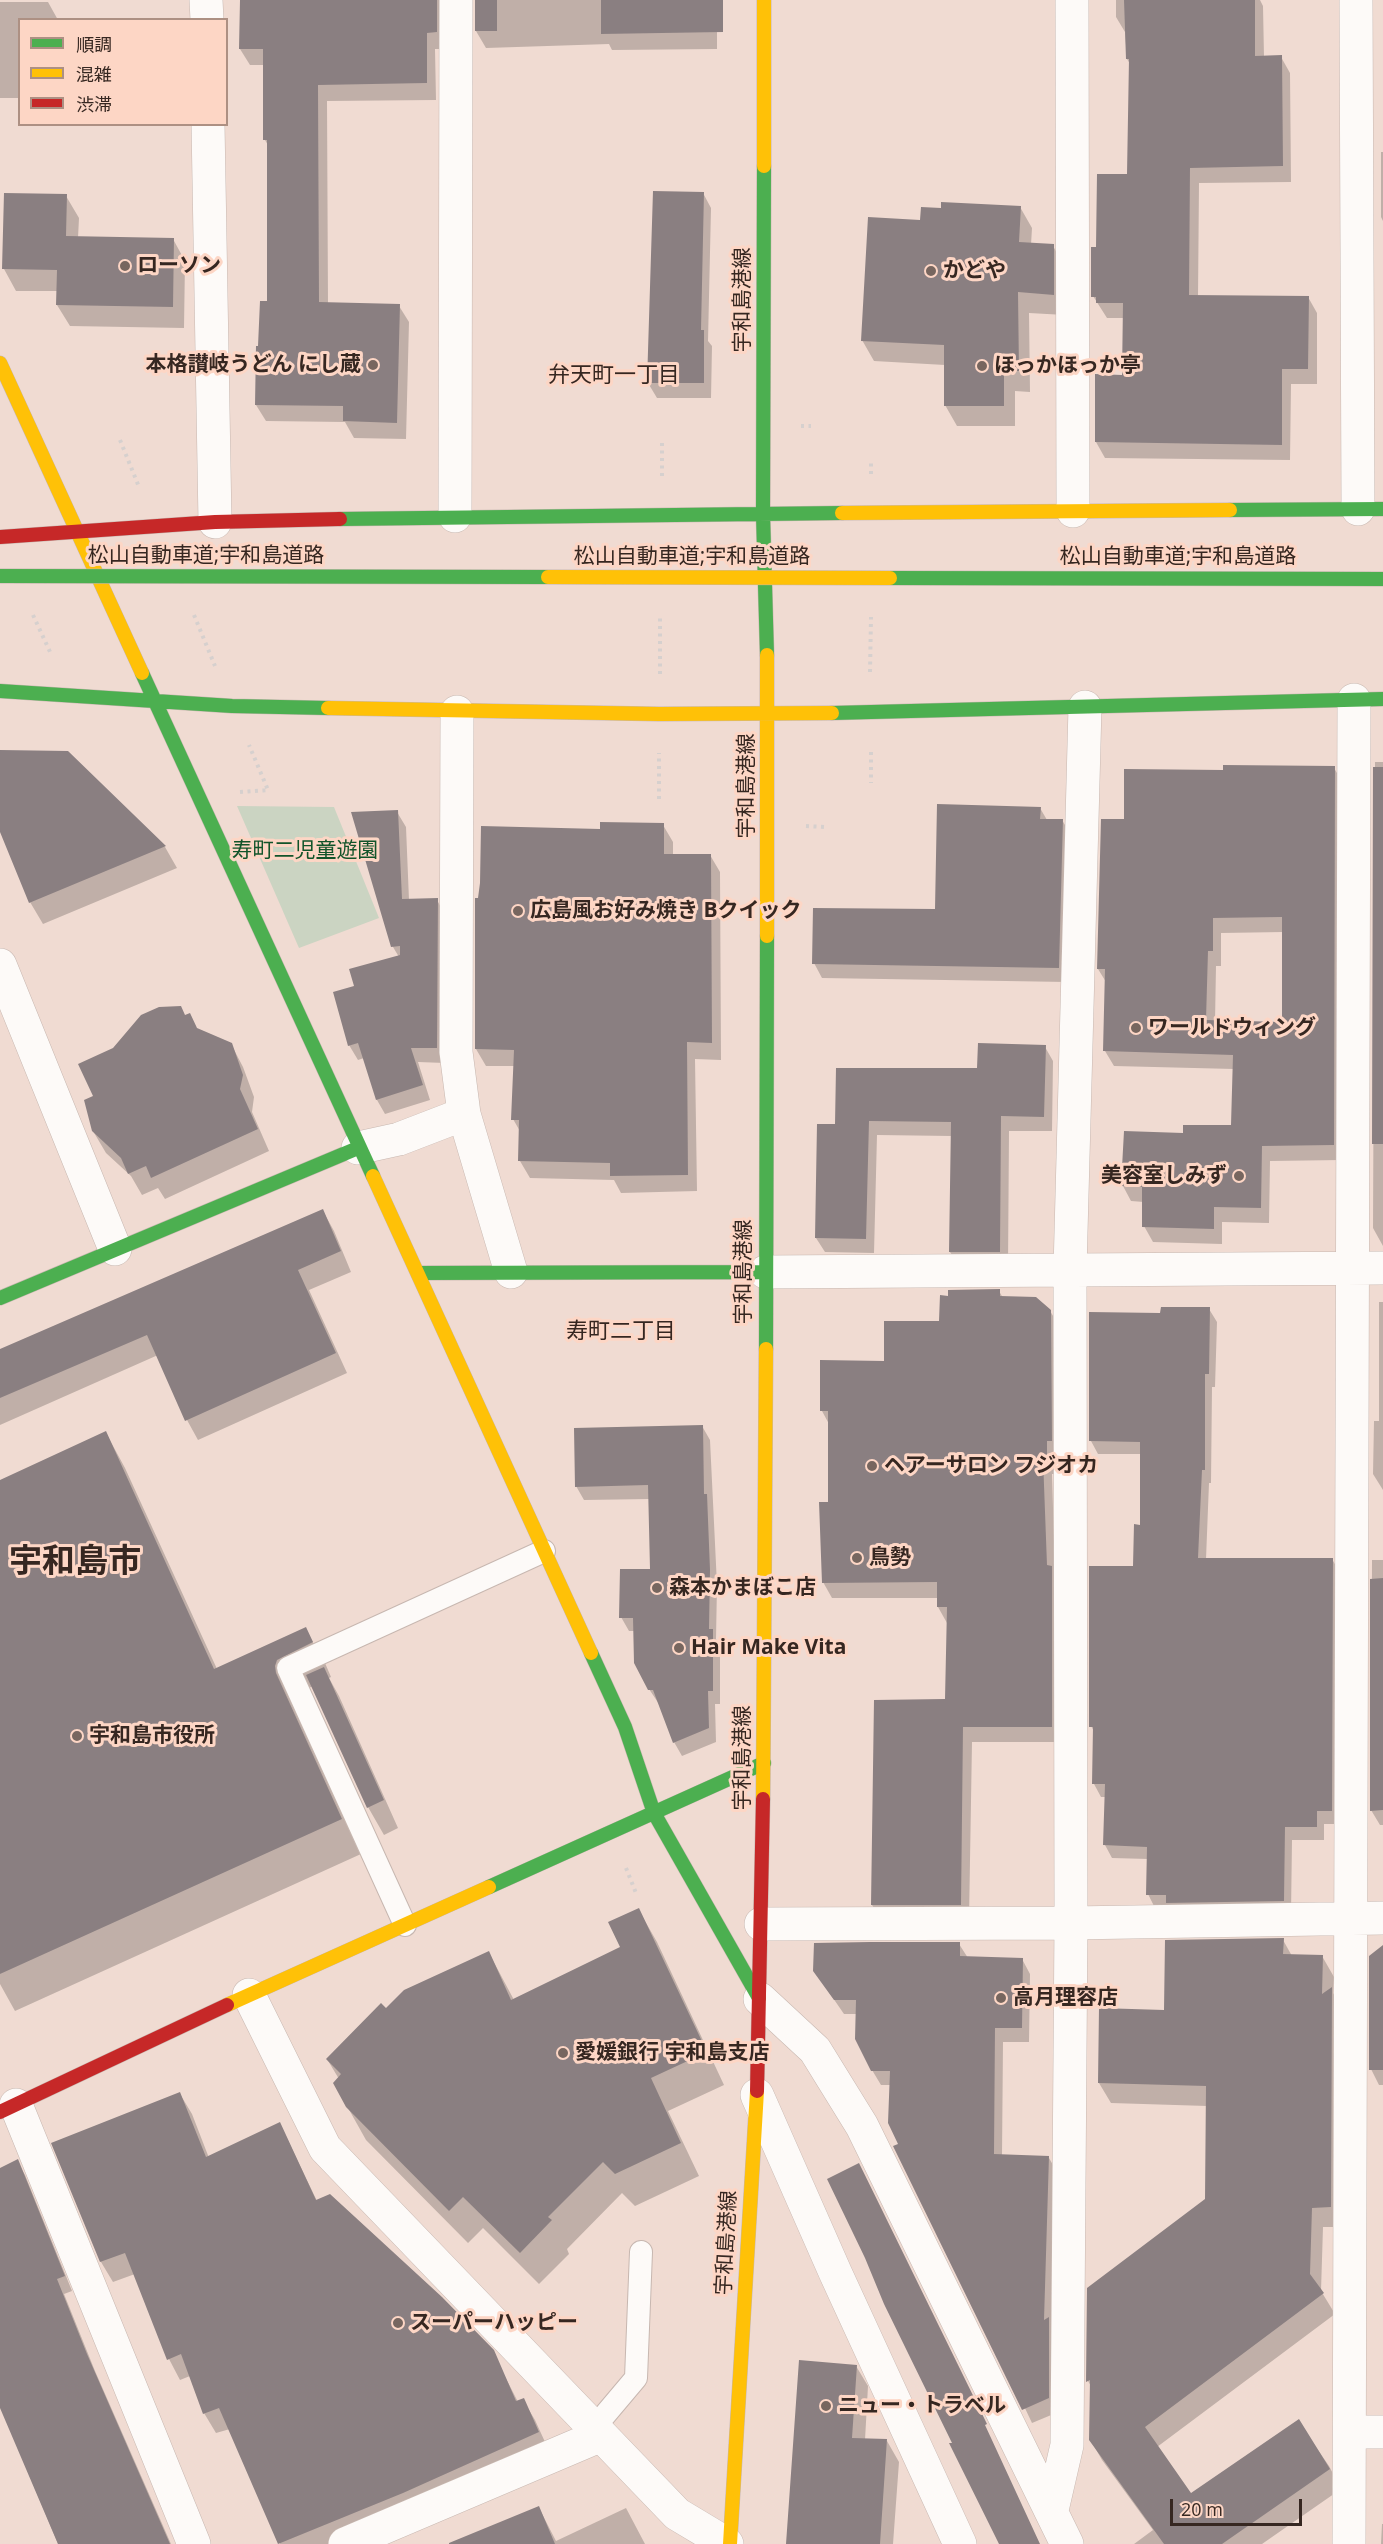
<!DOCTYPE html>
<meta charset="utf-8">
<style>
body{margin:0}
#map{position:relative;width:1383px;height:2544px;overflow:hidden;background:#f0dbd2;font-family:"Open Sans","Noto Sans JP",sans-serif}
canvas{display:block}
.legend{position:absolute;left:18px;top:18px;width:210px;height:108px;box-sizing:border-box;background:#fdd6c5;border:2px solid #ad9083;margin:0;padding:8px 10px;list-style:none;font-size:18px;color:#362721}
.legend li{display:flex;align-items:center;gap:12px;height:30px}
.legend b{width:30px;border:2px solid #ad9083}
.scale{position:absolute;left:1170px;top:2499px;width:132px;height:27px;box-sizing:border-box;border:3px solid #362721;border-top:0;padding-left:8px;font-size:18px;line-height:21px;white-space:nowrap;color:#362721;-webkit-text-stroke:4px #fdd6c5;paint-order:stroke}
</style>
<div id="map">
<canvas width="1383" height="2544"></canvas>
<ul class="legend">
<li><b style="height:8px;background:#4caf50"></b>順調</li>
<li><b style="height:8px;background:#ffc107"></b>混雑</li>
<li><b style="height:8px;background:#c62828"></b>渋滞</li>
</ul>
<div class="scale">20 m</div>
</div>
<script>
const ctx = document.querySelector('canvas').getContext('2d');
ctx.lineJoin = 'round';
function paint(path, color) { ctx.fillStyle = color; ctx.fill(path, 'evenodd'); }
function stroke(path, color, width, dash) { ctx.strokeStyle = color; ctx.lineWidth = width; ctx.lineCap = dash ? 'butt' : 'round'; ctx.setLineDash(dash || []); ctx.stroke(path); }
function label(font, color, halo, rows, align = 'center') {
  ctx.font = font + ' "Open Sans","Noto Sans JP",sans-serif'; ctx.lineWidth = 6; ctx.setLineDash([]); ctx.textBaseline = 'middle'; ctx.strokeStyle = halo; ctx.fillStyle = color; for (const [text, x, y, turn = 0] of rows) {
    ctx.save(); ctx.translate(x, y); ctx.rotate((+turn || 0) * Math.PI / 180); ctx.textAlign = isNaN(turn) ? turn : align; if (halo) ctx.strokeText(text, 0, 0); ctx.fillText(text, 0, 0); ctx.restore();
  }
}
paint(new Path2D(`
 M237 806 334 807 379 918 299 948Z`), '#cbd4c2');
paint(new Path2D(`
 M241 0H458L446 49H435L436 100 327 101 328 304 399 306 409 322 406 439 354 438 345 422 266 421 256 405 260 348 268 302 269 147 265 140V65H250L240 49Z
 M476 0H717V49L612 50 609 44 486 48 476 31Z
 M1116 0H1260L1263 6 1264 57H1281L1290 73 1291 182 1199 183 1198 297H1308L1317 313V384H1291L1290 460 1105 458 1096 442 1097 376H1124V318H1107L1093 296 1098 249 1129 175 1130 64 1127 59 1125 32 1116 17Z
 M0 2H48L58 20H20V98H0Z
 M1381 152H1383V221L1381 217Z
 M654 193H703L711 208 708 341 712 346 711 398H657L648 383Z
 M66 196 79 218 78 238 173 239 185 261 184 328 70 326 57 305 58 291H16L4 269Z
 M1020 207 1032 228 1031 245 1053 246 1065 267V315L1029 313 1030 392 1015 391V426H957L945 405V365L874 361 862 340 922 221Z
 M0 751 67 753 165 847 177 868 43 924 30 902 0 828Z
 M1375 762H1383V1246L1373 1228Z
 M1334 768 1343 783 1342 1160 1270 1161 1269 1223 1222 1222V1244L1153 1242 1144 1226V1202L1131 1201 1123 1186 1185 1134 1233 1127 1234 1069 1114 1066 1105 1051 1106 982 1098 969 1125 821 1225 772ZM1284 932 1283 1023 1215 1022 1216 966H1221V933Z
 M1040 808 1047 820H1062L1071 835 1067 982 822 978 814 963 936 911Z
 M397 812 406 827 409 900H437L445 915V1063L418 1062 430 1100 385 1114 377 1100 364 1058 358 1060 349 1045 356 987 399 957 393 947Z
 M663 825 673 842V856L710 855 720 872 721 1060 695 1059 697 1191 621 1193 614 1180 530 1178 520 1161 521 1133 513 1119 515 1066H486L476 1049 601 830Z
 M185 1016 198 1030 231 1044 243 1067 254 1097 252 1112 269 1151 165 1199 158 1188 142 1195 131 1176 106 1153 93 1131 95 1097Z
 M1045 1047 1053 1061 1052 1131H1009L1008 1266H959L950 1252 952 1136 877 1135 874 1253 825 1252 816 1238 837 1126 978 1070Z
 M323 1211 334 1231 351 1272 309 1290 347 1373 198 1440 187 1420 158 1355 0 1425V1351Z
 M999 1291 1003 1298 1050 1311 1060 1327 1055 1474H1052L1060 1742H972L969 1920 882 1921 872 1905 947 1701V1623L938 1607V1598H832L823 1582 829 1503V1424L822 1411V1361L885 1362 941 1322Z
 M1379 1302H1383V1490L1373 1474 1374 1421H1379Z
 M1209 1309 1217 1322 1215 1387H1212L1211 1483H1209L1206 1559H1332L1340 1573 1339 1824H1324V1840H1292L1291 1914 1155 1908 1148 1894V1859L1112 1858 1105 1845 1106 1797H1101L1094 1784 1095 1733 1091 1726 1135 1567 1141 1526V1454H1098L1091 1441 1162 1315Z
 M702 1426 710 1440 717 1585 716 1639 720 1645V1704H715L716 1742 682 1756 674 1742 659 1704 649 1689 635 1631H629L621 1617 652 1571 650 1499 584 1500 576 1486Z
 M106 1433 125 1468 217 1669 305 1629 325 1663 331 1677 329 1678 339 1696 398 1828 384 1835 368 1807 313 1686 297 1694 361 1854 15 2011 0 1984V1481Z
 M1372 1560H1383V1825H1380L1371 1810Z
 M638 1909 657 1942 724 2085 668 2111 699 2176 635 2206 622 2193 567 2249 569 2254 539 2284 483 2228 468 2243 366 2140 347 2106 339 2079 327 2059 386 2010 489 1953 514 2000 622 1948Z
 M1283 1940 1292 1956H1322L1334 1977 1333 1993 1342 2008V2227H1323L1321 2291 1335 2314 1157 2447 1190 2495 1298 2421 1329 2466 1341 2489 1262 2544H1134L1153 2530 1102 2460 1090 2439 1092 2388 1088 2381V2289L1206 2200 1207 2106 1111 2103 1099 2083 1165 2011Z
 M959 1944 968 1958 1022 1959 1030 1974 1029 2042H1003L1002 2156 1049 2158 1057 2172 1056 2413 1032 2423 900 2144 891 2085H881L872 2070 857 2014H844L824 1985Z
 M1383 1947V2085H1379L1371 2069Z
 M180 2094 192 2114 209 2158 280 2124 317 2201 492 2351 518 2402 523 2400 535 2420 550 2453 344 2544H280L230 2429 216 2433 204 2413 190 2376 180 2380 169 2359 135 2274 113 2282 101 2262 53 2143Z
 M17 2161 25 2175 72 2291 64 2294 95 2371 171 2544H58L0 2405V2169Z
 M856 2366 868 2386 865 2440 887 2441 899 2462 893 2544H787Z
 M539 2508 556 2541 626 2508 645 2544H502Z
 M1382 2524H1383V2544H1381Z`), '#0003');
paint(new Path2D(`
 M240 0H437V32L427 33V83L318 85 319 302 400 304 397 423 343 421V406L255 405 256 346H258L260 301H267V140H263V49H239Z
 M475 0H497V31H475Z
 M601 0H723V32L601 34Z
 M1124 0H1255V56L1282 55 1283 166 1190 168 1189 295 1309 296 1308 369H1282V445L1095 442V374L1122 375 1123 303H1096V297H1091V247H1096L1097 174H1127L1129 59H1126Z
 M653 191 704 192 701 330H704V383H647Z
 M4 193 67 194 66 236 174 238 173 307 56 305 57 270 2 269Z
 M941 202 1021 206 1019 242 1054 244V295L1018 292 1019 371H1004V406H944V345L861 341 868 217 920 220 921 207 941 208Z
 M0 750 68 751 166 846 29 903 0 832Z
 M1223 765 1335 766 1334 1145 1262 1146 1261 1208 1214 1207V1229L1142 1227V1187L1121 1186 1124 1131 1183 1133V1125H1231L1233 1055 1103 1051 1105 969H1097L1101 819H1124V769L1223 770ZM1282 917V1022L1206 1020 1208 951H1213V918Z
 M1373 767H1383V1144H1372Z
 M937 804 1041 807 1040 819H1063L1059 968 812 964 813 908 935 909Z
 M398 810 402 899 438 898 437 1048H411L423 1085 376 1100 358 1043 348 1046 333 992 354 986 349 969 400 955V946L391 947 351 812Z
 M600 822 664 823V854H711L712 1043 687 1042 688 1175 610 1176V1163L518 1161 519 1120H511L514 1050 475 1049V898H478L480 883 481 826 600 829Z
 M181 1006 185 1015 190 1013 197 1028 232 1043 243 1075 240 1089 258 1129 151 1178 146 1166 128 1174 121 1158 92 1131 84 1100 93 1096 78 1064 113 1048 141 1015 159 1007Z
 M978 1043 1046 1045 1044 1117 1001 1116 1000 1252H949L951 1122 869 1121 866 1239 815 1238 817 1124H835L836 1068H977Z
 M323 1209 341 1251 298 1270 336 1353 185 1421 147 1335 0 1398V1349Z
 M1000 1289V1296L1036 1297 1051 1310 1052 1441H1047V1459L1043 1458 1047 1565 1052 1566V1727H963L961 1905H871L874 1700 945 1699 947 1607H937V1582L822 1583 819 1502H828V1411H820V1360L884 1361V1321H939L940 1295 948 1296V1290Z
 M1161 1307H1210L1209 1374H1205V1470H1202L1198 1558H1333L1332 1811H1317V1827H1285L1284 1901 1166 1903V1895H1146L1147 1847 1103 1845 1105 1784H1092L1093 1727H1089V1566H1133L1134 1524 1140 1525V1442L1089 1441V1312L1160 1313Z
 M703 1425 704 1494H707L710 1570 709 1629H713V1691H708L709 1728 673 1743 653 1690H648L634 1663 633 1618H619L620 1569H650L648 1485 575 1487 574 1428Z
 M106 1431 214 1669 306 1627 313 1642 277 1660 275 1666 276 1673 342 1819 0 1974V1480Z
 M1383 1578V1810L1370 1811V1579Z
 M324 1667 384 1800 367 1808 306 1675Z
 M639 1908 707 2052 651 2078 681 2143 615 2174 603 2162 548 2217 552 2220 520 2253 463 2197 449 2211 346 2107 333 2083 341 2074 326 2059 381 2003 386 2008 404 1990 489 1951 511 2000 620 1947 608 1922Z
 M1284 1938 1283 1954 1323 1955 1322 1994 1332 1987 1331 2207 1312 2208 1310 2274 1324 2293 1145 2427 1191 2493 1299 2419 1330 2469 1222 2544H1164L1089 2440 1090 2380 1086 2382 1087 2288 1205 2199 1206 2086 1098 2083 1099 2008 1164 2010 1165 1940Z
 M870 1942H960V1956L1023 1958 1022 2028H995L994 2154 1049 2156 1044 2320 1049 2317V2398L1022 2410 893 2146 898 2144 888 2123 890 2071H871L855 2039 856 2000H834L813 1971 814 1943Z
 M1383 1945V2070H1369V1956Z
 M180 2092 206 2157 280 2122 316 2200 330 2194 442 2297 494 2350 516 2401 524 2398 539 2432 403 2493 278 2544 219 2408 203 2414 181 2354 167 2360 125 2253 100 2262 51 2143Z
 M18 2159 65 2276 57 2279 87 2354 170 2544H58L0 2408V2168Z
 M859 2163 987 2424 985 2425 1040 2544H999L949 2443H952L884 2304 865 2258 827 2179Z
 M799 2360 857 2365 852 2438 887 2439 880 2544H786Z
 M539 2506 555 2544H449V2543Z`), '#8a7f81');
const lane = new Path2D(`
 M405 1925 288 1668 544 1551
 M593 2429 636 2378 641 2252`);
const street = new Path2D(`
 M206 0 207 20
 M1072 0 1073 511
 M1356 0 1358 509
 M208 124 215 522
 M455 516 456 0
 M457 712 456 1052 464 1114 511 1272
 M0 965 115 1249
 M358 1148 399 1139 464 1114
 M765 1272 1383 1268
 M761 1924 1071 1923 1383 1918
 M249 1995 325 2148 677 2514 727 2544
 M760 1999 815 2050 862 2126 1067 2544
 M757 2095 835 2272 960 2544
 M16 2105 194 2544
 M1350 2432H1383
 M1052 2510 1067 2445 1071 1923 1070 1270 1085 707
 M345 2544 599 2436
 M1349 2544 1354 700`);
const fast = new Path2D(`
 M764 166 763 514 767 655
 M1230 510 1383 509
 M340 519 842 513
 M142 673 373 1176
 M0 691 232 706 328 708
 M832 713 1383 699
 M418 1273 765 1272
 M0 1298 358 1148
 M766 1349 767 936
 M591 1653 625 1727 654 1813 759 1998
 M489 1887 764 1763`);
const slow = new Path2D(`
 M764 166V0
 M0 363 142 673
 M842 513 1230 510
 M767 655V936
 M328 708 659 714 832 713
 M373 1176 591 1653
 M763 1799 766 1349
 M227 2005 489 1887
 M730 2544 757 2091`);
const jam = new Path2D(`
 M0 537 215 522 340 519
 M757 2091 763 1799
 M0 2112 227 2005`);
stroke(lane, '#c7b7b0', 24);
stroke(street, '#c7b7b0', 34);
stroke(fast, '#c7b7b0', 15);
stroke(slow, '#c7b7b0', 15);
stroke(jam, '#c7b7b0', 15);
stroke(new Path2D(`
 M801 426H811
 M120 440 139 487
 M871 474V460
 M662 476V441
 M33 615 51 654
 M194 615 215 666
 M870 672 871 617
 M660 674V615
 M871 752V783
 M240 792 268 790 249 745
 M659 799V753
 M806 826 824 827
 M626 1868 636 1893`), '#d6d0ce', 4, [3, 4.5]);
stroke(lane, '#fdfaf8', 22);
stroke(street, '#fdfaf8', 33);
stroke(fast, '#4caf50', 14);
stroke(slow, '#ffc107', 14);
stroke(jam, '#c62828', 14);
const fastBridge = new Path2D(`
 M0 576 548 577
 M890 578 1383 579`);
const slowBridge = new Path2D(`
 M548 577 890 578`);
stroke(fastBridge, '#c7b7b0', 15, []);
stroke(slowBridge, '#c7b7b0', 15, []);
stroke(fastBridge, '#4caf50', 14);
stroke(slowBridge, '#ffc107', 14);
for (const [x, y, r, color] of [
 [125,266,6,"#77665f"],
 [931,271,6,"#77665f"],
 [373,365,6,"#77665f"],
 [982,366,6,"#77665f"],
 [518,911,6,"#77665f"],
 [1136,1028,6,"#77665f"],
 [1239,1176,6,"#77665f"],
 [872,1466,6,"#77665f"],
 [857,1558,6,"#77665f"],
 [657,1588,6,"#77665f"],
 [679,1648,6,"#77665f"],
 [77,1736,6,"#77665f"],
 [1001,1998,6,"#77665f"],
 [563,2053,6,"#77665f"],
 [398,2323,6,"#77665f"],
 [826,2406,6,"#77665f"]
]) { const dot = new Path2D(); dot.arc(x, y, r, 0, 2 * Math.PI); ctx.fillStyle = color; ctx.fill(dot); stroke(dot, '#fdd6c5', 2); }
label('bold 21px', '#362721', '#fdd6c5', [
 ["ローソン",137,266],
 ["かどや",943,271],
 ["本格讃岐うどん にし蔵",361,365,"right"],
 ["ほっかほっか亭",994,366],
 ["広島風お好み焼き Bクイック",530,911],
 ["ワールドウィング",1148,1028],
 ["美容室しみず",1227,1176,"right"],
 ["ヘアーサロン フジオカ",884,1466],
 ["鳥勢",869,1558],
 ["森本かまぼこ店",669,1588],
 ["Hair Make Vita",691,1648],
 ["宇和島市役所",89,1736],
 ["高月理容店",1013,1998],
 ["愛媛銀行 宇和島支店",575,2053],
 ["スーパーハッピー",410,2323],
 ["ニュー・トラベル",838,2406]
], 'left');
label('21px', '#362721', '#fdd6c5', [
 ["宇和島港線",743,300,-90],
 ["松山自動車道;宇和島道路",206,556],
 ["松山自動車道;宇和島道路",692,557],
 ["松山自動車道;宇和島道路",1178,557],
 ["宇和島港線",747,786,-90],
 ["宇和島港線",744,1272,-90],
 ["宇和島港線",743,1758,-90],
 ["宇和島港線",727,2243,-87]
]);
label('21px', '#12542a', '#fdd6c5', [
 ["寿町二児童遊園",305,851]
]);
label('22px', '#362721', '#fdd6c5', [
 ["弁天町一丁目",614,376],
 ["寿町二丁目",621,1332]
]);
label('bold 33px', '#362721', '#fdd6c5', [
 ["宇和島市",75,1563]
]);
</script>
